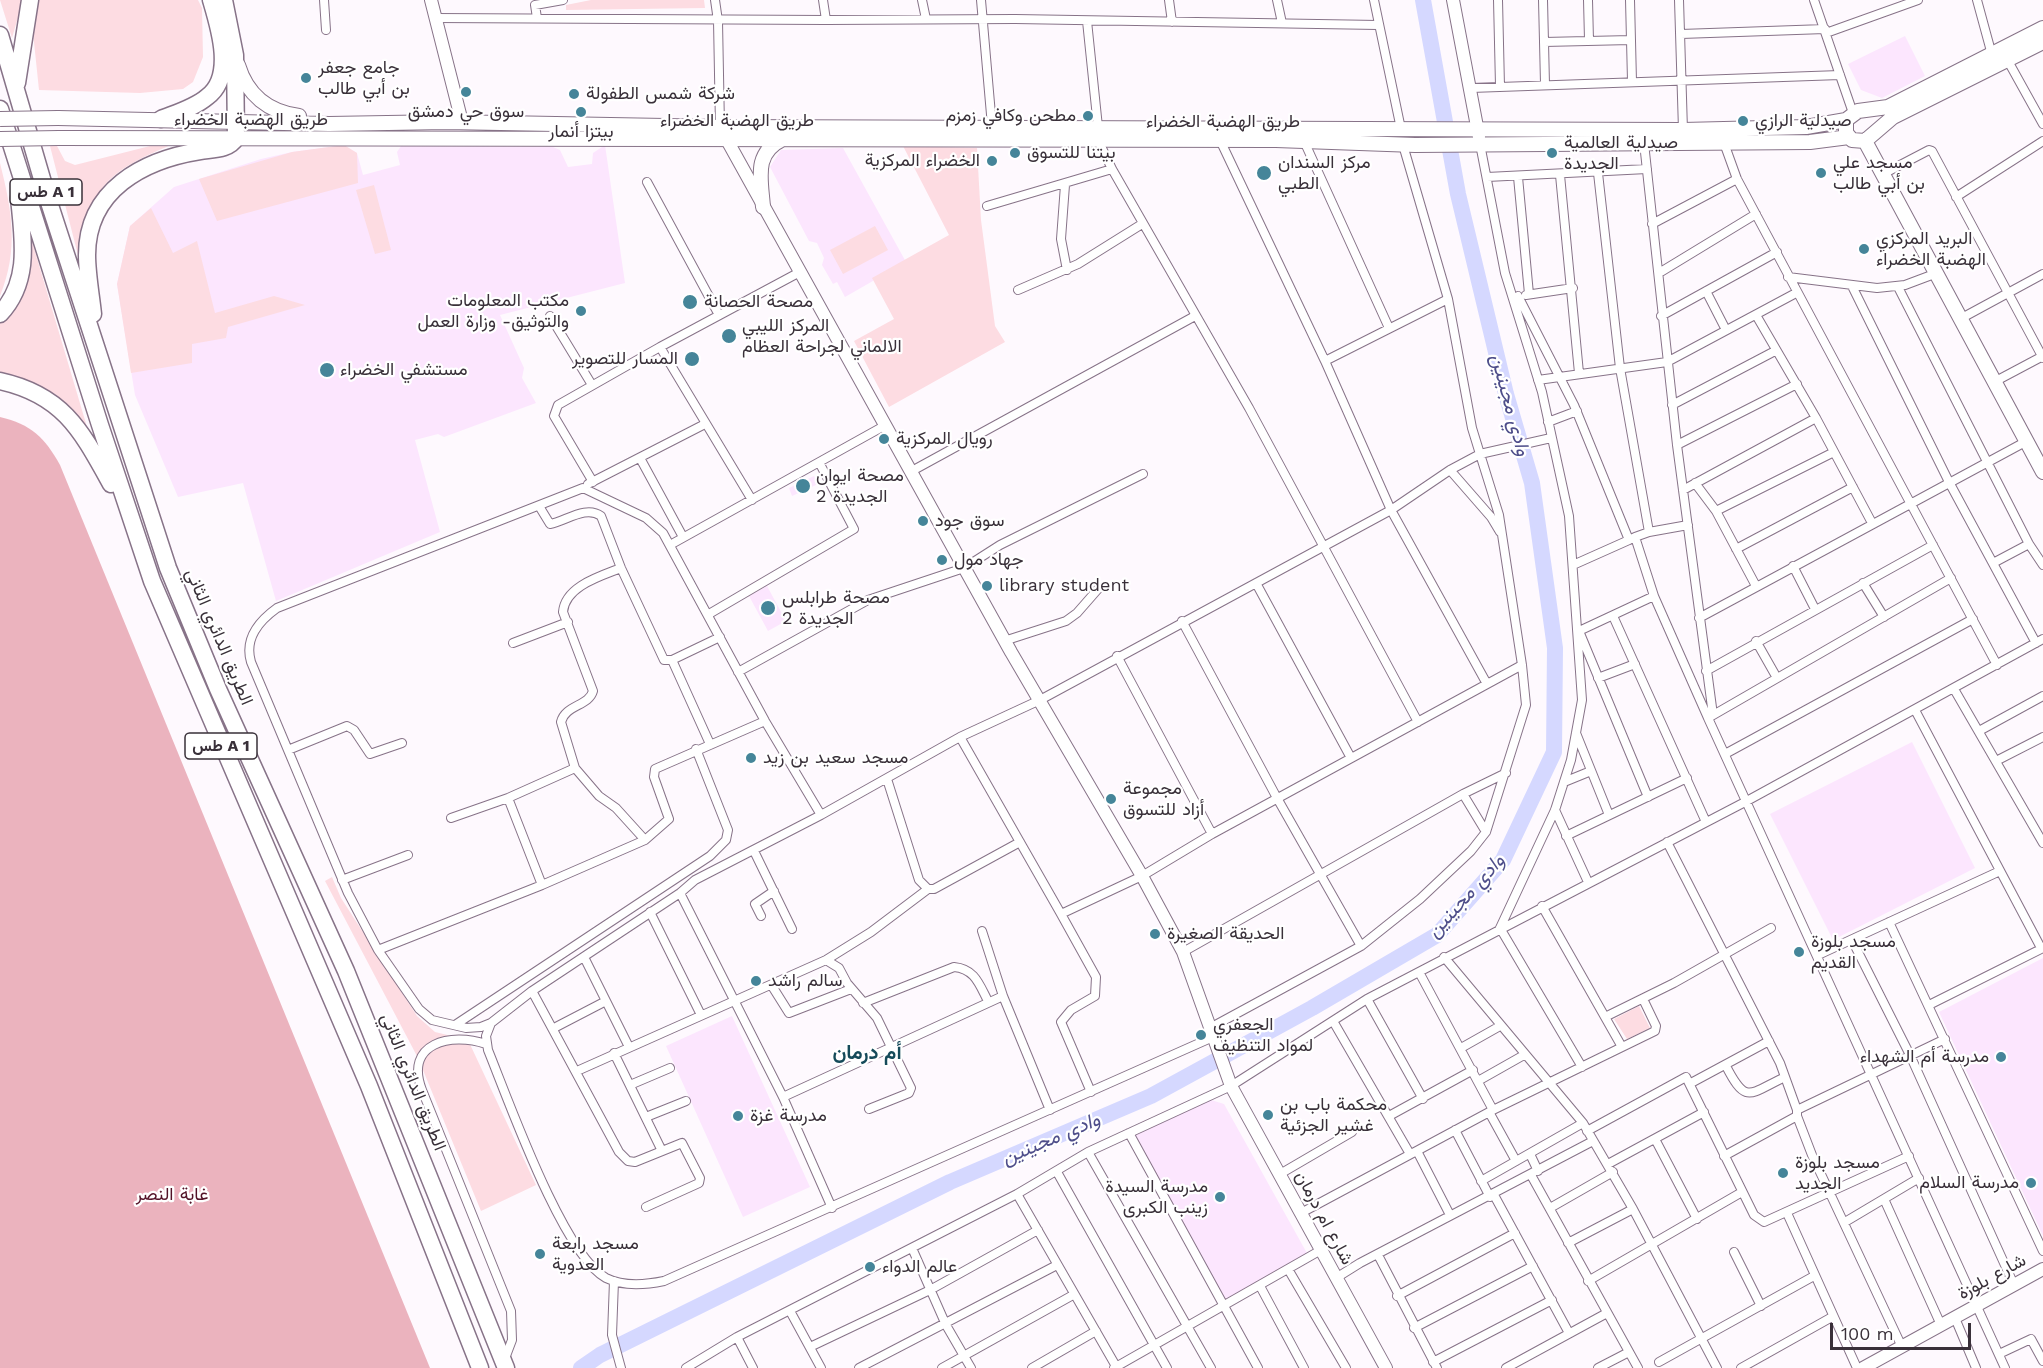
<!DOCTYPE html>
<meta charset="utf-8">
<style>
body{margin:0}
#map{position:relative;width:2043px;height:1368px;overflow:hidden;background:#fef9fe;font-family:"Work Sans",sans-serif}
canvas{display:block}
.scale{position:absolute;left:1830px;top:1323px;width:141px;height:27px;box-sizing:border-box;border:3px solid #393039;border-top:0;padding-left:8px;font-size:18px;line-height:21px;white-space:nowrap;color:#393039;-webkit-text-stroke:4px #fff;paint-order:stroke}
</style>
<div id="map">
<canvas width="2043" height="1368"></canvas>
<div class="scale">100 m</div>
</div>
<script>
const ctx = document.querySelector('canvas').getContext('2d');
ctx.lineJoin = 'round';
function paint(path, color) { ctx.fillStyle = color; ctx.fill(path, 'evenodd'); }
function stroke(path, color, width, dash) { ctx.strokeStyle = color; ctx.lineWidth = width; ctx.lineCap = dash ? 'butt' : 'round'; ctx.setLineDash(dash || []); ctx.stroke(path); }
function label(font, color, halo, rows, align = 'center') {
  ctx.font = font + ' "Work Sans",Vazirmatn,sans-serif'; ctx.lineWidth = 4.5; ctx.setLineDash([]); ctx.textBaseline = 'middle'; ctx.strokeStyle = halo; ctx.fillStyle = color; for (const [text, x, y, turn = 0] of rows) {
    ctx.save(); ctx.translate(x, y); ctx.rotate((+turn || 0) * Math.PI / 180); ctx.textAlign = isNaN(turn) ? turn : align; if (halo) ctx.strokeText(text, 0, 0); ctx.fillText(text, 0, 0); ctx.restore();
  }
}
paint(new Path2D(`
 M1905 36 1925 76 1882 98 1861 90 1848 64Z
 M344 145 357 153 363 175 400 165 397 152 401 146 553 147 560 150 568 167 592 164 593 153 605 145 625 283 500 315 524 368 522 378 536 403 444 437 438 434 415 440 440 532 276 601 243 483 178 497 135 395 117 284 130 226 174 187 261 159 292 152Z
 M843 148 906 262 845 297 837 282 833 284 822 265 824 258 817 243 809 241 770 167 781 150Z
 M814 476 818 484 792 496 789 488Z
 M767 586 786 621 768 631 749 596Z
 M1912 742 1975 868 1833 940 1770 814Z
 M2043 958V1236L1939 1012Z
 M732 1016 810 1187 743 1217 666 1046Z
 M1208 1099 1224 1104 1308 1255 1226 1301 1130 1138Z`), '#fce6fe');
paint(new Path2D(`
 M0 0H23L12 38Z
 M37 0H198L202 8 203 57 193 82 183 89 140 93 39 90 32 23Z
 M591 0H704L705 8 566 10V5Z
 M154 145H171C108 171 87 189 79 259L50 146H57L65 161 75 165Z
 M344 145 357 153 358 183 217 221 199 179 292 152Z
 M903 146 977 148 981 220 995 326 1005 342 889 407 854 341 894 319 872 278 949 235Z
 M0 163C12 211 19 249 0 296Z
 M374 185 391 250 375 254 356 190Z
 M151 208 173 253 197 241 215 313 274 296 305 305 228 327 226 338 192 344V363L131 373 117 284 130 226Z
 M875 226 888 250 843 274 830 250Z
 M31 238 87 427 55 394 0 373V319L25 275Z
 M332 877 341 898 417 1016 435 1032 468 1040 536 1185 481 1211 418 1058 325 881Z
 M1639 1006 1650 1028 1627 1039 1614 1019Z`), '#fddce2');
paint(new Path2D(`
 M0 417C31 424 45 438 60 465L430 1368H0Z`), '#ebb3be');
stroke(new Path2D(`
 M581 1368 600 1355 950 1182 1151 1096 1312 1008 1437 935 1503 860 1554 752 1555 648 1532 483 1506 394 1458 194 1423 0`), '#d5d8ff', 16);
const street = new Path2D(`
 M324 0 326 30
 M715 0 718 21 720 127
 M922 0 926 19
 M981 0 992 126
 M1169 0 1172 22
 M1277 0 1282 23
 M1374 0 1401 129
 M1498 0 1500 86
 M1543 0 1545 84
 M1588 0 1589 40
 M1630 0 1632 81
 M1679 0 1683 130
 M1814 0 1853 113
 M1977 0 1992 55
 M435 18 826 20 823 0
 M537 18 535 5 563 0
 M826 20 1015 19 1378 25
 M1087 21 1098 127
 M1826 33 1918 0
 M1681 34 1825 29
 M1544 42 1631 40
 M2008 61 2043 124
 M1471 88 1840 75
 M1098 140 1112 169
 M1220 140 1325 361 1391 510 1487 684
 M1304 141 1389 328
 M1644 143 1677 445 1713 715
 M1724 143 1737 179 1997 665
 M1480 144 1505 273 1542 392 1569 516 1582 700 1571 760 1555 810 1500 928
 M1403 145 1448 299 1472 428 1480 454 1551 438
 M1598 173 1620 368 1649 532 1635 537
 M1883 174 1929 150 1932 151 2043 358
 M1560 175 1579 373
 M1487 177 1647 169
 M1518 177 1529 294
 M647 182 719 315
 M1065 185 1061 239 1067 270
 M1956 197 2043 141
 M987 206 1112 169 1249 408 1418 722
 M1652 224 1737 179
 M1659 273 1756 214
 M1788 277 1877 288 1905 285 1937 273
 M1852 286 1949 482 2036 643
 M1898 287 2029 544 2043 565
 M1018 290 1078 264 1142 224
 M1706 291 1726 330
 M1526 295 1573 288
 M1518 296 1574 405 1629 540 1635 537 1654 596 1708 718 1951 578
 M1756 315 1816 418 1872 523
 M550 316 592 385
 M1661 316 1777 252
 M1960 319 2043 274
 M660 347 752 500
 M1325 361 1448 299
 M1538 380 1667 362 1796 293
 M1994 382 2043 356
 M1672 405 1775 351
 M1548 422 1577 411
 M1677 445 1797 384
 M640 458 683 537
 M1450 470 1491 517 1500 532
 M910 472 1195 316
 M593 482 554 416 558 405 660 347 798 273
 M1695 483 1716 511 1756 586
 M588 484 705 424
 M1683 490 1816 418
 M539 506 550 524C566 521 586 505 601 516L621 568 664 660H672L720 637
 M1716 511 1834 452
 M1649 532 1688 525
 M670 545 884 426
 M1736 549 1853 487
 M1995 562 2029 544
 M1573 565 1629 540
 M1793 566 1815 609
 M621 568C601 576 565 586 563 612L593 691C589 706 565 705 561 722L575 768 599 796 616 808 645 840
 M1256 583 1351 758
 M1863 583 1884 617
 M709 614 854 529 820 464
 M1613 616 1706 822
 M1699 618 2027 441
 M1182 621 1277 798 1361 946
 M1004 641 1066 621 1077 613 1098 589
 M1756 641 1777 678
 M513 643 568 622
 M1117 656 1212 834
 M672 660 710 744
 M1706 671 1933 545
 M738 672 868 600 964 568 1000 545 1143 474
 M1598 678 1635 664
 M1954 689 2043 843
 M1915 710 2041 948
 M1708 718 2005 1368
 M1979 731 2043 696
 M1576 733 1609 815
 M960 737 1061 914
 M288 750 347 726 354 730 370 754 402 743
 M1725 754 1973 619
 M1996 761 2043 737
 M887 779 919 880 928 889H934L1020 842
 M1564 782 1591 771
 M1463 794 1486 832
 M1648 797 1579 631 1654 596
 M508 798 542 885
 M1555 810 1588 882
 M821 815 960 737 1040 700 1391 510 1450 470 1480 454 1499 515 1522 665 1526 705 1486 832 1471 851 1420 899 1361 946 1210 1028
 M451 818 508 798 575 768
 M1566 836 1687 778
 M1667 842 1780 1063 1797 1110
 M754 851 792 929
 M342 880 408 855
 M680 893 783 1097 832 1208
 M1542 906 1622 1047
 M650 912 701 1015
 M761 916 755 904 774 891
 M1889 922 2043 1251
 M1500 928 1582 1067
 M982 931 1003 996
 M1852 940 1910 1055 2014 1285
 M378 950 542 885 645 840 669 819 654 777 655 769 765 721
 M1183 952 1463 794 1506 773
 M1818 955 2000 871
 M584 957 629 1047
 M1444 957 1583 1123 1633 1209 1717 1368
 M826 960 839 968 847 983 877 1018 911 1088 909 1093 869 1109
 M1419 972 1493 1110
 M772 986 789 1013 851 989
 M532 991 619 1152 628 1161 635 1162 682 1143 700 1178 699 1183 646 1207
 M1367 999 1423 1099
 M863 1003 954 967C975 969 979 984 988 1001
 M1929 1005 2043 948
 M1605 1017 1674 983 1771 928
 M1333 1021 1410 1154
 M491 1023 481 1027 466 1028 432 1020 419 1009 378 950 348 893 251 662C244 638 259 621 277 608L583 488 646 518 663 533 765 721 821 815 695 880 680 893 532 991 491 1023 486 1036 488 1050C508 1099 563 1255 606 1278 624 1287 645 1285 664 1281L1213 1037
 M455 1025 710 856 726 840 728 830 696 749
 M554 1028 606 1001
 M486 1044C451 1032 404 1043 422 1090L511 1311 512 1340 504 1361
 M1461 1048 1500 1026
 M614 1053 662 1151
 M1726 1066C1746 1105 1749 1094 1785 1077
 M577 1071 826 960 871 932 928 889
 M1478 1081 1524 1055
 M1691 1083 1769 1041
 M630 1085 670 1068
 M1091 1092 1061 1022 1071 1010 1095 996 1096 977 1061 914 1142 876 1212 834 1522 665
 M783 1097 1003 996 1050 1110
 M1489 1112 1516 1161
 M1389 1116 1473 1070
 M1797 1116 1812 1155 1902 1347
 M646 1117 686 1101
 M1455 1130 1490 1197
 M1587 1131 1686 1077 1754 1215 1764 1222 1909 1156
 M1129 1133 1258 1368
 M1655 1139 1697 1219
 M1417 1151 1450 1215
 M1088 1152 1211 1368
 M1530 1154 1538 1171
 M1724 1156 1797 1116V1110L1945 1039
 M1608 1164 1704 1112
 M1057 1172 1167 1368
 M1280 1174 1352 1132
 M1531 1175 1638 1368
 M1481 1181 1583 1123
 M1017 1194 1117 1368
 M1494 1195 1569 1333
 M1884 1199 1941 1325
 M1550 1208 1613 1172
 M1301 1213 1493 1110 1655 1031 1656 1026 1643 999
 M1787 1213 1857 1368
 M1845 1222 1919 1178
 M1568 1243 1633 1209
 M912 1248 946 1325 971 1368
 M1734 1252 1761 1306
 M1378 1255 1437 1368
 M1288 1269 1346 1368
 M1336 1278 1360 1263 1593 1141
 M614 1281 612 1335 621 1368
 M1588 1281 1742 1192
 M1260 1286 1304 1368
 M1397 1296 1515 1233
 M790 1311 821 1368
 M1955 1318 1976 1368
 M1414 1328 1533 1266
 M737 1337 753 1368
 M810 1347 930 1290 1038 1230
 M1999 1354 2031 1339 2043 1361
 M1433 1362 1552 1300
 M1659 1362 1814 1276
 M686 1368 737 1337 1017 1194 1088 1152 1231 1086 1367 999 1745 802 2043 639
 M859 1368 1057 1265
 M942 1368 1073 1295
 M1032 1368 1096 1331
 M1114 1368 1321 1250
 M1506 1368 1607 1313
 M1598 1368 1629 1352
 M1741 1368 1832 1317`);
const secondary = new Path2D(`
 M431 0 462 122
 M1453 0 1479 137
 M722 131 1011 652 1142 876 1183 952 1231 1086 1386 1368
 M1863 1368 2043 1269`);
const primary = new Path2D(`
 M2043 28 1888 107 1858 111 1846 120V133L1852 140 1865 141 1893 117 2043 42
 M238 65C247 95 269 112 299 116
 M58 118 329 124 446 122 720 127 1683 130 1806 127 1846 120
 M59 138 1276 140 1415 145 1810 142 1849 137
 M1865 141 2043 472
 M763 207C761 179 753 153 783 139`);
const highway = new Path2D(`
 M0 35 47 196 168 568 218 689 346 971 506 1368
 M17 83 30 0
 M0 109 100 425 152 581 369 1086 480 1368
 M161 119C176 113 194 108 207 97 235 77 219 27 211 0
 M0 314C31 281 23 239 19 198
 M93 314C91 295 87 274 87 255 87 190 143 160 200 151 213 149 229 150 236 138L235 55 224 0
 M0 381C64 395 82 432 111 484`);
stroke(street, '#877388', 10);
stroke(secondary, '#877388', 14);
stroke(primary, '#877388', 16);
stroke(highway, '#877388', 19);
stroke(street, '#fff', 8);
stroke(secondary, '#fff', 12);
stroke(primary, '#fff', 14);
stroke(highway, '#fff', 16);
const primaryBridge = new Path2D(`
 M0 119 58 118
 M0 139 59 138`);
stroke(primaryBridge, '#877388', 16, []);
stroke(primaryBridge, '#fff', 14);
for (const [x, y, r, color] of [
 [306,78,6,"#458599"],
 [466,92,6,"#458599"],
 [574,94,6,"#458599"],
 [581,112,6,"#458599"],
 [1088,116,6,"#458599"],
 [1743,121,6,"#458599"],
 [1015,153,6,"#458599"],
 [1552,153,6,"#458599"],
 [992,161,6,"#458599"],
 [1264,173,8,"#458599"],
 [1821,173,6,"#458599"],
 [1864,249,6,"#458599"],
 [690,302,8,"#458599"],
 [581,311,6,"#458599"],
 [729,336,8,"#458599"],
 [692,359,8,"#458599"],
 [327,370,8,"#458599"],
 [884,439,6,"#458599"],
 [803,486,8,"#458599"],
 [923,521,6,"#458599"],
 [942,560,6,"#458599"],
 [987,586,6,"#458599"],
 [768,608,8,"#458599"],
 [751,758,6,"#458599"],
 [1111,799,6,"#458599"],
 [1155,934,6,"#458599"],
 [1799,952,6,"#458599"],
 [756,981,6,"#458599"],
 [1201,1035,6,"#458599"],
 [2001,1057,6,"#458599"],
 [1268,1115,6,"#458599"],
 [738,1116,6,"#458599"],
 [1783,1173,6,"#458599"],
 [2031,1183,6,"#458599"],
 [1220,1197,6,"#458599"],
 [540,1254,6,"#458599"],
 [870,1267,6,"#458599"]
]) { const dot = new Path2D(); dot.arc(x, y, r, 0, 2 * Math.PI); ctx.fillStyle = color; ctx.fill(dot); stroke(dot, '#fff', 2); }
for (const [x, y, w] of [
 [46,192,72],
 [221,746,72]
]) { const box = new Path2D(); box.roundRect(x - w / 2, y - 13, w, 26, 4.5); ctx.fillStyle = '#fff'; ctx.fill(box); stroke(box, '#393039', 1.5); }
label('bold 16px', '#393039', null, [
 ["طس A 1",46,192],
 ["طس A 1",221,746]
]);
label('18px', '#393039', '#fff', [
 ["جامع جعفر",318,68],
 ["بن أبي طالب",318,89],
 ["شركة شمس الطفولة",586,94],
 ["سوق حي دمشق",466,112,"center"],
 ["مطحن وكافي زمزم",1076,116,"right"],
 ["صيدلية الرازي",1755,121],
 ["بيتزا أنمار",581,132,"center"],
 ["صيدلية العالمية",1564,143],
 ["الجديدة",1564,164],
 ["بيتنا للتسوق",1027,153],
 ["الخضراء المركزية",980,161,"right"],
 ["مركز السندان",1278,163],
 ["الطبي",1278,184],
 ["مسجد علي",1833,163],
 ["بن أبي طالب",1833,184],
 ["البريد المركزي",1876,239],
 ["الهضبة الخضراء",1876,260],
 ["مكتب المعلومات",569,301,"right"],
 ["والتوثيق- وزارة العمل",569,322,"right"],
 ["مصحة الحصانة",704,302],
 ["المركز الليبي",742,326],
 ["الالماني لجراحة العظام",742,347],
 ["المسار للتصوير",678,359,"right"],
 ["مستشفي الخضراء",340,370],
 ["رويال المركزية",896,439],
 ["مصحة ايوان",816,476],
 ["الجديدة 2",816,497],
 ["سوق جود",935,521],
 ["جهاد مول",954,560],
 ["library student",999,586],
 ["مصحة طرابلس",782,598],
 ["الجديدة 2",782,619],
 ["مسجد سعيد بن زيد",763,758],
 ["مجموعة",1123,789],
 ["أزاد للتسوق",1123,810],
 ["الحديقة الصغيرة",1167,934],
 ["مسجد بلوزة",1811,942],
 ["القديم",1811,963],
 ["سالم راشد",768,981],
 ["الجعفري",1213,1025],
 ["لمواد التنظيف",1213,1046],
 ["مدرسة أم الشهداء",1989,1057,"right"],
 ["محكمة باب بن",1280,1105],
 ["غشير الجزئية",1280,1126],
 ["مدرسة غزة",750,1116],
 ["مسجد بلوزة",1795,1163],
 ["الجديد",1795,1184],
 ["مدرسة السلام",2019,1183,"right"],
 ["مدرسة السيدة",1208,1187,"right"],
 ["زينب الكبرى",1208,1208,"right"],
 ["مسجد رابعة",552,1244],
 ["العدوية",552,1265],
 ["عالم الدواء",882,1267]
], 'left');
label('18px', '#393039', '#fff', [
 ["طريق الهضبة الخضراء",251,120],
 ["طريق الهضبة الخضراء",737,121],
 ["طريق الهضبة الخضراء",1223,122],
 ["الطريق الدائري الثاني",219,637,67],
 ["الطريق الدائري الثاني",413,1082,68],
 ["شارع ام درمان",1324,1218,62],
 ["شارع بلوزة",1992,1277,-29]
]);
label('18px', '#531227', '#fff', [
 ["غابة النصر",172,1195]
]);
label('italic 20px', '#4e4e8a', '#fff', [
 ["وادي مجينين",1510,405,75],
 ["وادي مجينين",1466,896,-48],
 ["وادي مجينين",1051,1139,-23]
]);
label('bold 20px', '#154b5a', '#fff', [
 ["أم درمان",867,1053]
]);
</script>
